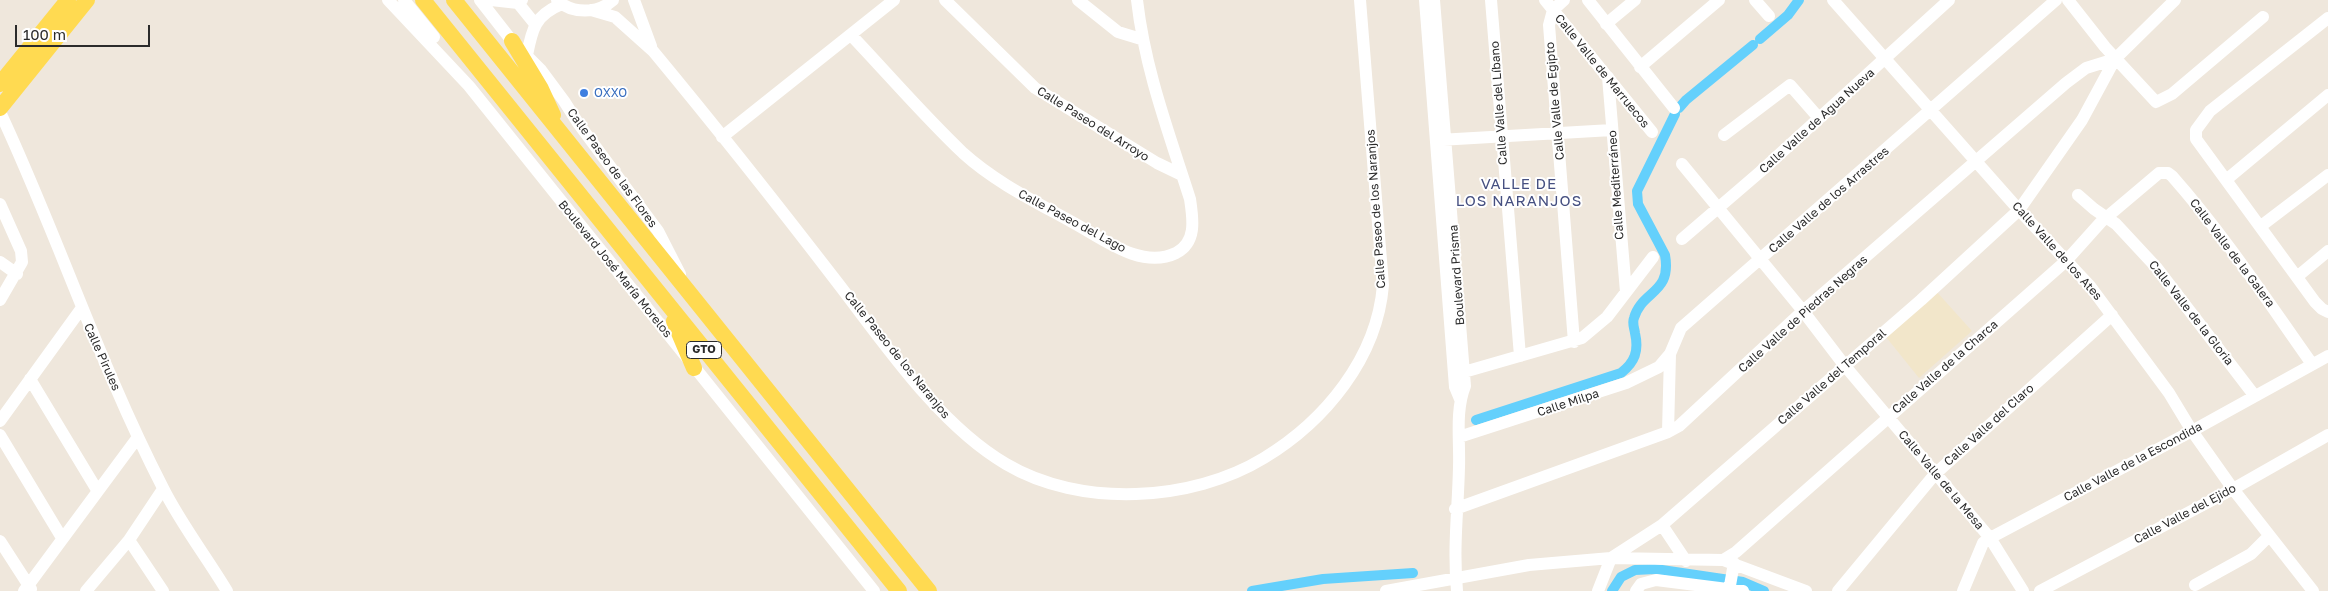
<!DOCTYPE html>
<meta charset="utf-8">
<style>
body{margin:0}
#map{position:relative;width:2328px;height:591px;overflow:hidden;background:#efe7dc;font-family:"Golos Text",sans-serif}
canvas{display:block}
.scale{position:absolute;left:15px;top:25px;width:135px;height:22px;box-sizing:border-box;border:2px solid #2b2b2b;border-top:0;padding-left:6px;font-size:15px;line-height:18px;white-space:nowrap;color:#2b2b2b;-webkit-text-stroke:4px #fff;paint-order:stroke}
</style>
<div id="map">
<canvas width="2328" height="591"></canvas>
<div class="scale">100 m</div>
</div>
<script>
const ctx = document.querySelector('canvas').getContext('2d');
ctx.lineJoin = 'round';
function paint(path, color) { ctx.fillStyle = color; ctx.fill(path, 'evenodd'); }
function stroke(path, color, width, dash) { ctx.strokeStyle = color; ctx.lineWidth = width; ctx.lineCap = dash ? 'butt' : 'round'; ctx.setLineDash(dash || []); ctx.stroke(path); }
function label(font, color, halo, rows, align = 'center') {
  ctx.font = font + ' "Golos Text",sans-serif'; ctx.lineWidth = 4; ctx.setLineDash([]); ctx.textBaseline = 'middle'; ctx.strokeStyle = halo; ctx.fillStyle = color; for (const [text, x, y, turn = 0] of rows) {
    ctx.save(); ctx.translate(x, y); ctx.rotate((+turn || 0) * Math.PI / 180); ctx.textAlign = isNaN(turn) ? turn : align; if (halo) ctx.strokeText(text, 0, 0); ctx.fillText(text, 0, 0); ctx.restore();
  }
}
paint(new Path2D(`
 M1936 291 1972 331 1919 378 1886 337Z`), '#f2e6ca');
stroke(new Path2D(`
 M1760 39 1788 15 1799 0
 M1679 108 1686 100 1753 45
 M1476 420 1621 373C1635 362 1639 351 1635 333 1634 327 1632 323 1634 318 1642 290 1672 294 1665 255L1638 204 1637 191 1675 114
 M1252 591 1323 579 1413 573
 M1612 591 1621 577 1635 570 1655 569 1743 582 1764 591`), '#64d0fc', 10);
stroke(new Path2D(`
 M388 0 469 86 874 591
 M404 0 434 37
 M480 0 512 41 541 70 564 101 578 123 658 231 680 274
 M491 0 518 3 522 0
 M557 0C572 14 598 14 613 0
 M634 0 651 46
 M945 0 1035 88 1157 163 1182 175
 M1078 0 1118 32 1141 39
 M1425 0 1455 387 1460 399
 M1434 0 1465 386C1455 411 1460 441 1459 467 1458 511 1453 546 1457 591
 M1491 0 1520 356
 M1545 0 1652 132
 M1564 0 1553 10 1549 25 1574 342
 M1588 0 1674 108
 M1755 0 1769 16
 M1833 0 2019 210 2090 286 2169 393 2192 431 2233 489 2313 591
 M2068 0 2105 47 2156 102 2172 94 2263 17
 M518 3 535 24
 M591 10 615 17 653 51C716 127 777 204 837 282 884 343 939 425 1006 464 1080 508 1192 502 1264 458 1325 421 1377 358 1383 285L1360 0
 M2328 18 2210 111 2196 130V139L2315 302 2322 309 2328 312
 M1606 24 1635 0
 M851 35C888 74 924 116 963 153 995 182 1034 201 1072 222 1102 238 1141 270 1176 253 1197 242 1193 219 1190 199 1169 133 1145 70 1137 0
 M527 55C532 29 535 15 562 4
 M1640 67 1719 0
 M1608 77 1626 292
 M0 112C58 236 100 366 163 488 181 524 206 556 227 591
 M1724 135 1790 85 1818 117
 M722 137 894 0
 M1439 140 1612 130
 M1682 164 1803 311 1845 366 1990 538 2023 591
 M2226 180 2328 95
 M2078 195 2094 209 2116 224 2156 267 2254 395
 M0 204 21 251 22 262 0 300
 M2261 226 2328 175
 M1682 239 1760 172 1949 0
 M0 262 17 274
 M2298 276 2328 251
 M1457 374 1582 338 1607 317 1653 257
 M30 379 97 490
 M0 421 81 309
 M1668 432 1670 354 1681 328 2056 0
 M0 435 62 538
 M1459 437 1626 383 1659 367 1670 354
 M1455 509 1668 432 1679 426 1803 311 2066 83 2086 68 2115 59
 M1662 525 1686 561
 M129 540 163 591
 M0 541 31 589
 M1611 558 1662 525 1921 300 2019 210 2082 120 2115 59 2175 0
 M1723 560 1736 552 2066 261 2101 222 2159 173H2168L2172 176C2225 236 2266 299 2312 364
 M2195 585 2251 554 2268 537
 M24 591 138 437
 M86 591 129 540 163 489
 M1386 591 1529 565 1611 558 1723 560 1806 591
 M1598 591 1611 558
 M1636 591 1641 584 1656 580 1743 591
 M1729 591 1734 563
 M1838 591 1935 474 2112 315
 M1963 591 1983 543 1990 538 2192 431 2328 356
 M2040 591 2233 489 2328 435`), '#fff', 12);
stroke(new Path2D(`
 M423 0 899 591
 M454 0 929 591
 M512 41 541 89 553 115
 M0 84 68 0
 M0 108 87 0
 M674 321 694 368`), '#ffda51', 16);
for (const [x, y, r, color] of [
 [584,93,5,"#3f7fe0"]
]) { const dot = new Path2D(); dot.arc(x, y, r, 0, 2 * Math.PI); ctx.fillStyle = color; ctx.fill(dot); stroke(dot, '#fff', 2); }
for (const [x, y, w] of [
 [704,350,35]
]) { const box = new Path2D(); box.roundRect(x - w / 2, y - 8.5, w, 17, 4); ctx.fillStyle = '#fff'; ctx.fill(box); stroke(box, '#2b2b2b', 1); }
label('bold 11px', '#2b2b2b', null, [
 ["GTO",704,350]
]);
label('12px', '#2b2b2b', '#fff', [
 ["Calle Valle de Marruecos",1602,71,51],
 ["Calle Valle de Egipto",1555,101,-95],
 ["Calle Valle del Líbano",1499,103,-94],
 ["Calle Valle de Agua Nueva",1817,121,-42],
 ["Calle Paseo del Arroyo",1093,124,32],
 ["Calle Paseo de las Flores",612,168,54],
 ["Calle Mediterráneo",1616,185,-94],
 ["Calle Valle de los Arrastres",1829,200,-41],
 ["Calle Paseo de los Naranjos",1376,209,-94],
 ["Calle Paseo del Lago",1072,221,28],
 ["Calle Valle de los Ates",2057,251,48],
 ["Calle Valle de la Galera",2232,253,53],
 ["Boulevard José María Morelos",615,269,51],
 ["Boulevard Prisma",1457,275,-94],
 ["Calle Valle de la Gloria",2191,313,52],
 ["Calle Valle de Piedras Negras",1803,314,-42],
 ["Calle Paseo de los Naranjos",897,355,51],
 ["Calle Pirules",102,357,66],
 ["Calle Valle de la Charca",1945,367,-41],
 ["Calle Valle del Temporal",1832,377,-41],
 ["Calle Milpa",1568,403,-18],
 ["Calle Valle del Claro",1989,425,-42],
 ["Calle Valle de la Escondida",2133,462,-28],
 ["Calle Valle de la Mesa",1941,480,50],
 ["Calle Valle del Ejido",2185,514,-28]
]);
label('12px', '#366cbe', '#fff', [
 ["OXXO",594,93]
], 'left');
ctx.letterSpacing = '1px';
label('15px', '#465081', '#fff', [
 ["VALLE DE",1519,184],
 ["LOS NARANJOS",1519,201]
]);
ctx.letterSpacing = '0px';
</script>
